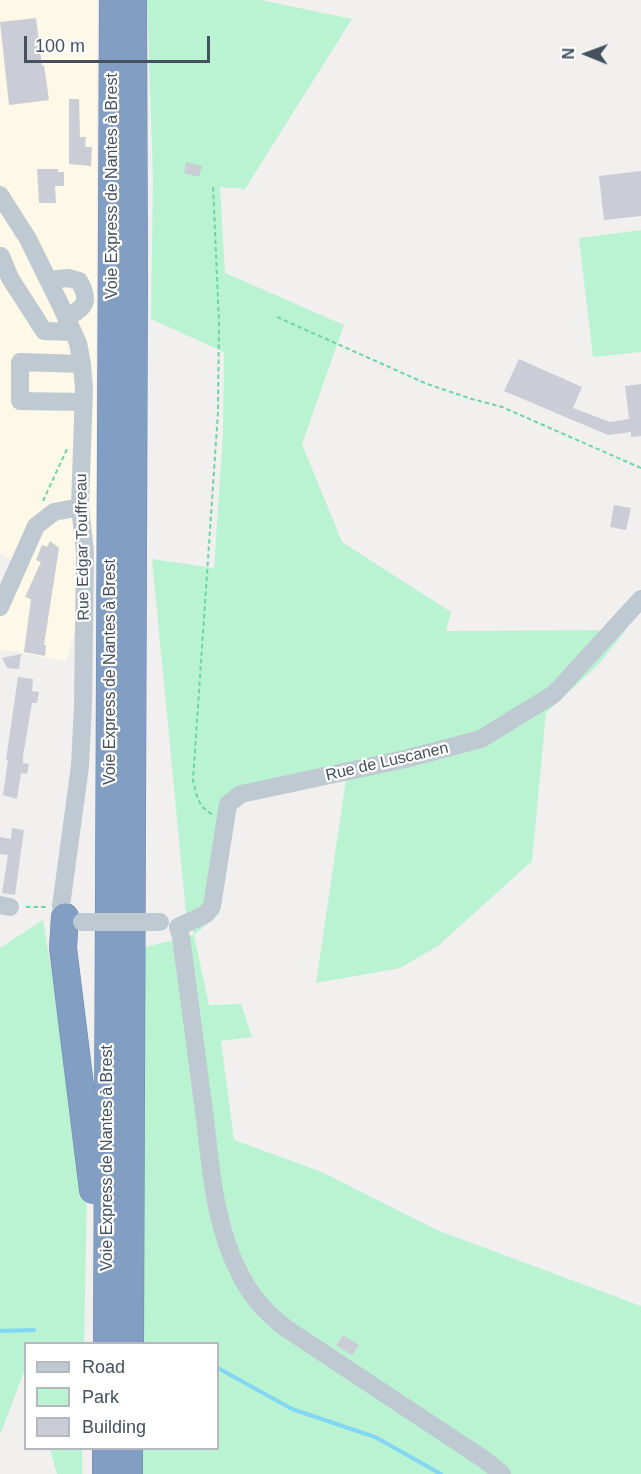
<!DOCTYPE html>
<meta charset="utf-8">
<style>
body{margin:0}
#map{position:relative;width:641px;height:1474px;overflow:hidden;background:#f2efef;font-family:Helvetica,sans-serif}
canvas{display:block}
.legend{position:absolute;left:24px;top:1342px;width:195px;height:108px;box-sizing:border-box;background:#fff;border:2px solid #b5b9bf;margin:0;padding:8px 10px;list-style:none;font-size:18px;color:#45515e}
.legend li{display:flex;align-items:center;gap:12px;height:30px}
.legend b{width:30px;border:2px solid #b5b9bf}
.north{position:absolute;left:557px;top:24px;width:60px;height:60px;-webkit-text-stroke:4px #fff;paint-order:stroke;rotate:271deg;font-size:16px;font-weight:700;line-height:24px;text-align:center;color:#45515e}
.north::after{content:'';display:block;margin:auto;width:21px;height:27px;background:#45515e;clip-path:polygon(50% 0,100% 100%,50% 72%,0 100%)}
.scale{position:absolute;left:24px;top:36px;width:186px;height:27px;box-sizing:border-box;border:3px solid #45515e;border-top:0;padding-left:8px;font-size:18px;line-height:21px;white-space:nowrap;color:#45515e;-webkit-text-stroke:4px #fff;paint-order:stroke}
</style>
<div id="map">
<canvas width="641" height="1474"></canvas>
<ul class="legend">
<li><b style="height:8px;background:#bec9d2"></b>Road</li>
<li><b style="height:16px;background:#b9f3d2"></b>Park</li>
<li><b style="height:16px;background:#cacdd5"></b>Building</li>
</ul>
<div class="north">N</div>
<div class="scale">100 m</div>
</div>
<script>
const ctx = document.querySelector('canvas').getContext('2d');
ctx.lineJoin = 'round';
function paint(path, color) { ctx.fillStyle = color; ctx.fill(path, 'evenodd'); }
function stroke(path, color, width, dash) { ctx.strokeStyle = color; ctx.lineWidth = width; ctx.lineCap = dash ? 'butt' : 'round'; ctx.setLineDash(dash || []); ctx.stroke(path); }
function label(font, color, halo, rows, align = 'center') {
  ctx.font = font + ' Helvetica,sans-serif'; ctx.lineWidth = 4.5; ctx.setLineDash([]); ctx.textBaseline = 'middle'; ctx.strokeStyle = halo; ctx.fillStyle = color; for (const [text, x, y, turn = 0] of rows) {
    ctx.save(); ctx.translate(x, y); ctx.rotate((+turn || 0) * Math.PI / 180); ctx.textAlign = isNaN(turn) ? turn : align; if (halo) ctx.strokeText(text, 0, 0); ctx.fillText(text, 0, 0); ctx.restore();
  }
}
paint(new Path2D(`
 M0 0H97L96 561 66 661 0 649V588L12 561 0 553Z`), '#fdf8e7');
paint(new Path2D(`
 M147 0H261L352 19 245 189 220 187 225 273 344 325 302 444 342 542 451 612 446 631 626 630 599 664 546 713 532 861 438 946 400 968 316 983 346 779 249 798 237 806 219 914 194 935 209 1005 241 1004 252 1037 221 1041 234 1140 322 1172 437 1230 641 1306V1474H143V1449L218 1448V1344L143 1343 145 947 194 935 186 913 152 559 214 568 223 433 224 352 151 319 153 177Z
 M641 230V352L593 357 579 238Z
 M43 920 87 1193 84 1343 26 1344 25 1369 0 1435V948Z
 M50 1449H82V1474H57Z`), '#b9f3d2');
stroke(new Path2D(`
 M0 1331 34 1330
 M218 1368 292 1409 375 1437 441 1474`), '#83d7f4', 4);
paint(new Path2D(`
 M36 18 42 66 44 65 49 100 9 105 0 22Z
 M69 99H79L80 137H86L85 147H92L91 166 69 164Z
 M186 162 202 166 199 177 184 173Z
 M37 169H58V172H64V186H55L56 203H39Z
 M641 171V216L604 220 599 176Z
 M519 359 582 387 573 408 610 422 629 419 625 386 641 384V436L631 437V432L608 435 504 391Z
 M614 505 631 508 626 530 610 527Z
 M50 541 59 548 44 645H46L45 656 24 652 31 599 25 597 41 562 36 560 42 545 47 547Z
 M21 654 19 669 7 668 2 658Z
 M18 677 33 679 32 691 39 692 37 703H32L23 756V763L29 764 27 774 21 773 17 799 3 795 8 760H6Z
 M12 828 24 830 15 895 2 893 8 855 0 854V837L11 839Z
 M343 1335 359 1345 352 1355 336 1345Z`), '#cacdd5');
const highway = new Path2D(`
 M65 917 63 948 93 1190
 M107 1344 113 0
 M130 1344 134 278 133 0
 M106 1474V1448
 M129 1474V1448`);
stroke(highway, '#6d89ae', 28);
stroke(new Path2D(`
 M277 317 427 384 472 399 502 407 641 468
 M43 501 67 449
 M212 814C198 807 196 794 193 780L218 412 219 322 213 185
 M26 907H47`), '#6ed4a7', 2, [4.5, 3]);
stroke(new Path2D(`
 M0 195 28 239 60 304 78 343 82 364 84 389 80 507 85 552 83 704 80 766 61 906C63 915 65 918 74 920
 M1 256 10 278 44 331 73 332
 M48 280 68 278 79 281C91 302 85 307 66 318
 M82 364 20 362V401L83 402
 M0 607 36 526 54 512 80 507
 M0 905 10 907
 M178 927 181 937C189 998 197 1058 205 1119 211 1170 215 1227 240 1274 251 1297 267 1314 287 1329L485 1460 502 1474
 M178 927 206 914 212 906 228 804 241 794 405 759 481 739 554 694 641 599`), '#bec9d2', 18);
stroke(highway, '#829ec2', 27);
stroke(new Path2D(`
 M82 922H160`), '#bec9d2', 18);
label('16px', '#45515e', '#fff', [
 ["Voie Express de Nantes à Brest",113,186,-90],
 ["Rue Edgar Touffreau",83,547,-91],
 ["Voie Express de Nantes à Brest",111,672,-90],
 ["Rue de Luscanen",387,762,-13],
 ["Voie Express de Nantes à Brest",108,1158,-90]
]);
</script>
